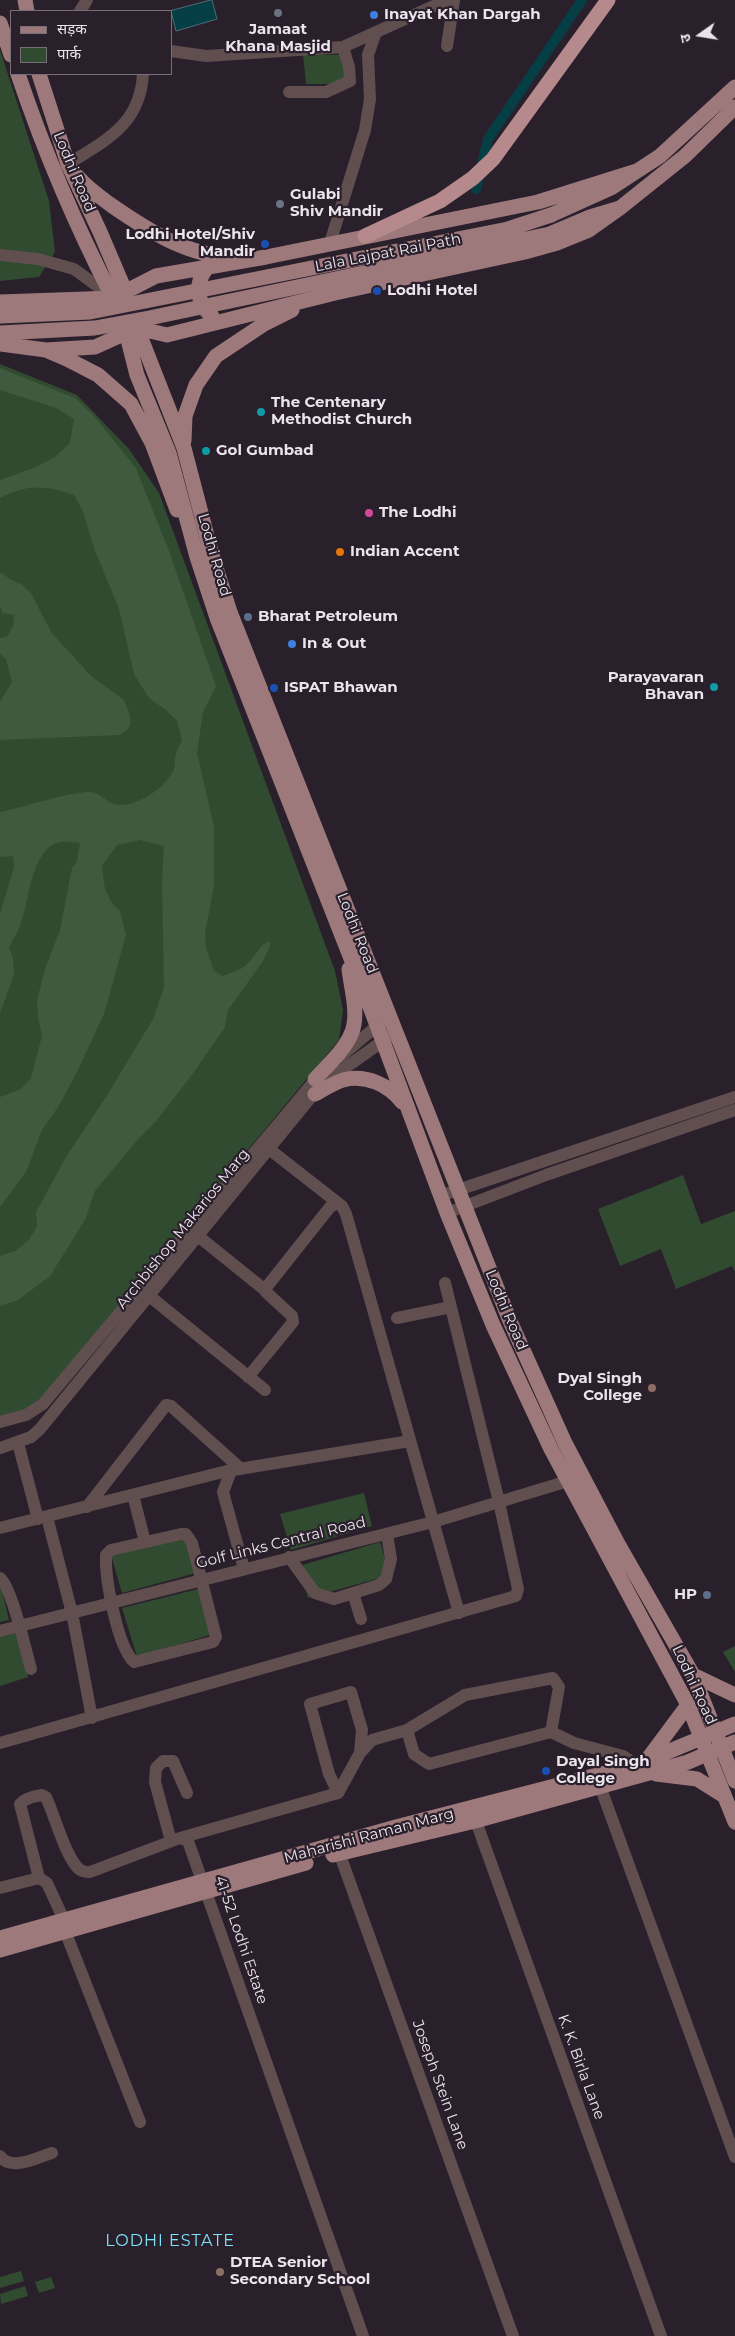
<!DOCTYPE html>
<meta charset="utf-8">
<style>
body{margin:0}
#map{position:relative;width:735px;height:2336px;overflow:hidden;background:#2a202c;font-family:Montserrat,"Noto Sans Devanagari",sans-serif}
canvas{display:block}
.legend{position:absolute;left:10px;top:10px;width:162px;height:65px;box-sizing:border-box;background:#2a202c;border:1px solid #776e79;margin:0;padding:6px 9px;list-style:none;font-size:15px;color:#ebe4ec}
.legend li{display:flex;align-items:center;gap:10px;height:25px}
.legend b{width:25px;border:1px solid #776e79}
.north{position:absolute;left:675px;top:10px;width:50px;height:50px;-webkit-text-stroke:4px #2a202c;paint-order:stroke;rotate:257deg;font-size:14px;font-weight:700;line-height:20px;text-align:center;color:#ebe4ec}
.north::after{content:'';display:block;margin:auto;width:18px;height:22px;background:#ebe4ec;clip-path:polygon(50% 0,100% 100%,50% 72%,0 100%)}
</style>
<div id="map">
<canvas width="735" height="2336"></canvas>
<ul class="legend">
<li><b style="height:6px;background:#9e797c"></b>सड़क</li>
<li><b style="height:14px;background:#314b31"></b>पार्क</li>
</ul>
<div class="north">उ</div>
</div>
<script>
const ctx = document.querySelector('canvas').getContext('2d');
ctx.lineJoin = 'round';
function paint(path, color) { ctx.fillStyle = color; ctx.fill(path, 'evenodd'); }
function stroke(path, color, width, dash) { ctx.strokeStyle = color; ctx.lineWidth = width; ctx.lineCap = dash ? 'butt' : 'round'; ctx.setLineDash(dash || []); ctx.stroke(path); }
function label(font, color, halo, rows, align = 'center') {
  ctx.font = font + ' Montserrat,sans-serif'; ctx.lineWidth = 4.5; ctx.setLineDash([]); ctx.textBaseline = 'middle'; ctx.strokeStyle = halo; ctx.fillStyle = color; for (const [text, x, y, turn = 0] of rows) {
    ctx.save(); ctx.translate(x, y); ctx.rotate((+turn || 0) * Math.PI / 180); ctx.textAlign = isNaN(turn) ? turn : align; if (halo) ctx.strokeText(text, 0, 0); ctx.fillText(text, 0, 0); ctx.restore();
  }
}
paint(new Path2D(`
 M0 50 49 201 55 252 39 277 0 281Z
 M303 54 346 55 347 84H306Z
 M0 364 77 395 129 449 159 493 335 971 343 1010 339 1040 43 1397 17 1414 0 1419Z
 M683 1175 701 1224 735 1211V1272L732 1266 676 1289 661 1249 620 1266 598 1209Z
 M364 1493 372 1526 291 1550 280 1514Z
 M184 1536 196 1573 122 1593 111 1555Z
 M380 1542 390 1575 308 1598 299 1566Z
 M0 1582 9 1620 0 1622Z
 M198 1589 210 1635 137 1657 122 1608Z
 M17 1633 28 1677 0 1686V1637Z
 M735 1646V1672L723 1652Z
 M21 2271 24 2281 0 2288V2277Z
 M51 2277 55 2288 39 2293 35 2282Z
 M25 2286 28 2296 1 2304 0 2294Z`), '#314b31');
paint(new Path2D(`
 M0 368 75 398 94 416 136 468 169 551 216 686 203 712 197 753 214 827V886L205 933 206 948 214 971 223 976C230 973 239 971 245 966 255 958 257 947 269 941L270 946 263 961 228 1010 225 1027 194 1072 157 1120 139 1138 95 1191 85 1220 50 1276 18 1300 0 1306V1256L15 1251 29 1240 37 1226 36 1212 66 1157 106 1097 153 1019 164 988 162 883 164 846 140 840 117 845 102 866 105 889 112 903 120 911 126 935 111 989 104 1014 78 1070 60 1104 42 1130 26 1172 0 1207V1097L21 1089 31 1078 42 1036 38 1017 37 1000 45 969 60 930 72 868 77 861 80 843C70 841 54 840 47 849 29 869 29 902 20 926 17 933 13 940 9 947L13 958 14 975 0 1013V914L14 867 13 856 0 857V812C29 806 57 795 87 792 101 791 104 801 114 804 134 810 167 787 174 769 176 765 174 758 176 754 177 749 180 744 182 740L177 721 166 710 149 698 134 674 119 609 94 548 83 511 74 495C45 485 27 484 0 498V480L34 468 55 457 70 443 74 419 56 408 0 390Z
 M0 572 10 579 21 584 31 593 51 632 91 676 124 700 129 712 131 723 127 730 119 735 0 740V702L12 682 6 659 0 653V638L7 637 13 626 14 615 3 613 0 607Z`), '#3f5a3f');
const water = new Path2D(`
 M212 0 217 19 176 31 171 11Z`);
paint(water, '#053e44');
stroke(water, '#4a7076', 1);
stroke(new Path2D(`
 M476 189 488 139 582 0`), '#053e44', 10);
stroke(new Path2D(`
 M80 11 87 0
 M447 46 454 0
 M171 51 206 56 343 47 447 0
 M289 92H326L350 81 349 67 343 47
 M68 164C106 140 140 125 143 74
 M330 243 365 130 370 99 368 55 376 32
 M0 255 38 259 74 269 112 297
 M340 1057 384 1020
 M269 1149 338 1203
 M440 1196 735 1097
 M447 1213 546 1175 735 1110
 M198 1236 265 1290
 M142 1290 265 1390
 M397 1318 451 1307
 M248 1377 293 1322 292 1316 266 1292 265 1289 330 1207 338 1203 342 1206 346 1214 459 1613
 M0 1422 26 1415 43 1404 321 1073
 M18 1443 38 1519
 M0 1448 31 1437 40 1429 321 1085 390 1036
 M231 1471 223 1492 244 1569
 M133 1495 145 1542
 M87 1507 166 1405 171 1406 241 1469
 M47 1517 72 1613 92 1718
 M0 1528 227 1471 410 1441
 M181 1534H186L192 1543 216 1637 213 1642 205 1644 134 1662C117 1646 105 1578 106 1555L111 1550Z
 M289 1557 315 1593 334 1599 379 1585 386 1579 391 1559 387 1534
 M0 1578C12 1587 26 1652 31 1669
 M353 1593 361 1619
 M0 1631 433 1522 568 1481
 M551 1732 574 1743 623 1756 636 1765
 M0 1743 516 1596 518 1589 499 1502 445 1283
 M600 1786 735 2157
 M338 1793 329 1774 310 1704 351 1692 362 1730 360 1753
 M473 1813 661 2336
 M180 1838 338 1793 360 1753 372 1740 407 1730 465 1695 553 1678 559 1687 551 1732 429 1764 414 1754 407 1730
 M171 1841 155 1782 156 1768 163 1761H173L187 1793
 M336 1844 513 2336
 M39 1878 20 1804C25 1798 35 1796 42 1795L46 1797C55 1816 65 1856 79 1869 82 1872 86 1872 90 1872L180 1838 188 1841 363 2336
 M0 1888 39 1878 47 1883 64 1920
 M65 1931 140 2122
 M0 2156C10 2172 38 2157 52 2153`), '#614f50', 12);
stroke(new Path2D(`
 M25 0 27 11
 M0 23 11 55
 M18 74C44 151 76 226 113 298
 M39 74 68 164 100 232 126 293
 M78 177C87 188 99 196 111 205 147 230 189 257 234 257
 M551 215 611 188 660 156 735 87
 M550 234 590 217 620 208 685 156 735 107
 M208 267C194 282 196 303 212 316
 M0 302 113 298 156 276 266 257 538 202 637 171
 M137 328 184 448 212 555 230 612 510 1321 565 1443 618 1544 693 1675 735 1781
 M126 332 137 375 169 453 197 557 217 618 372 1012 447 1213 493 1325 551 1449 688 1705 735 1822
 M0 344 46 350 67 359 98 375 131 404 152 443 177 510
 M46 350 95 347 137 328 167 335 335 293 525 252 557 243 589 230 620 208
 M184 441 185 416 196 385 216 356 264 324 292 310
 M315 1079C328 1065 345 1050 352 1032 359 1013 351 988 349 969
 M315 1094C324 1089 334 1083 343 1080 366 1074 389 1085 402 1102
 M693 1675 735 1695
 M647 1760 688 1705
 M656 1774 697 1779 724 1796
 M333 1855 475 1821 649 1773 688 1762 735 1742
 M0 1938 396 1827 636 1765 735 1724
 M0 1950 306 1863`), '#9e797c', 15);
stroke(new Path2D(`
 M365 236 440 201 473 178 493 159 608 0`), '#b68a8d', 15);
stroke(new Path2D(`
 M0 316 90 312 508 229 551 215
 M0 333 95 328 149 318 550 234`), '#9e797c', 15);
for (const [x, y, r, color] of [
 [278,13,5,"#6b7280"],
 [374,15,5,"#3f7fe0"],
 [280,204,5,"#6b7280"],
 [265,244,5,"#1a4fb4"],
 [377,291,5,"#1a4fb4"],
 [261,412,5,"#0f9aa8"],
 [206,451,5,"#0f9aa8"],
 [369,513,5,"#d1479c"],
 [340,552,5,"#e8710a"],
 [248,617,5,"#5c6f8a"],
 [292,644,5,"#3f7fe0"],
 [714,687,5,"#0f9aa8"],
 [274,688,5,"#1a4fb4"],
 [652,1388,5,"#8d6e63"],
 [707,1595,5,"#5c6f8a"],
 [546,1771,5,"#1a4fb4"],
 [220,2272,5,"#8d6e63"]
]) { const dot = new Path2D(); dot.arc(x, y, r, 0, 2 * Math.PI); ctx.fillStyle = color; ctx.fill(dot); stroke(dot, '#2a202c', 2); }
label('bold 15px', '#ebe4ec', '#2a202c', [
 ["Inayat Khan Dargah",384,15],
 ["Jamaat",278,30,"center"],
 ["Khana Masjid",278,47,"center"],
 ["Gulabi",290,195],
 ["Shiv Mandir",290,212],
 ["Lodhi Hotel/Shiv",255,235,"right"],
 ["Mandir",255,252,"right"],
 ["Lodhi Hotel",387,291],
 ["The Centenary",271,403],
 ["Methodist Church",271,420],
 ["Gol Gumbad",216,451],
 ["The Lodhi",379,513],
 ["Indian Accent",350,552],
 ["Bharat Petroleum",258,617],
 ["In & Out",302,644],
 ["Parayavaran",704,678,"right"],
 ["Bhavan",704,695,"right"],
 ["ISPAT Bhawan",284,688],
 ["Dyal Singh",642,1379,"right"],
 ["College",642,1396,"right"],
 ["HP",697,1595,"right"],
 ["Dayal Singh",556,1762],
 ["College",556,1779],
 ["DTEA Senior",230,2263],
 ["Secondary School",230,2280]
], 'left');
label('15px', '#ebe4ec', '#2a202c', [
 ["Lodhi Road",74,172,67],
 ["Lala Lajpat Rai Path",388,253,-11],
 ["Lodhi Road",214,555,74],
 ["Lodhi Road",357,933,68],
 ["Archbishop Makarios Marg",183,1229,-51],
 ["Lodhi Road",506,1310,67],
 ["Golf Links Central Road",281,1543,-14],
 ["Lodhi Road",694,1685,65],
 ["Maharishi Raman Marg",369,1836,-15],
 ["41-52 Lodhi Estate",241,1940,71],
 ["K. K. Birla Lane",581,2067,70],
 ["Joseph Stein Lane",440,2085,70]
]);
ctx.letterSpacing = '1px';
label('16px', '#7de4f9', '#2a202c', [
 ["LODHI ESTATE",170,2241]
]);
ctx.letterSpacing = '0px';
</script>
